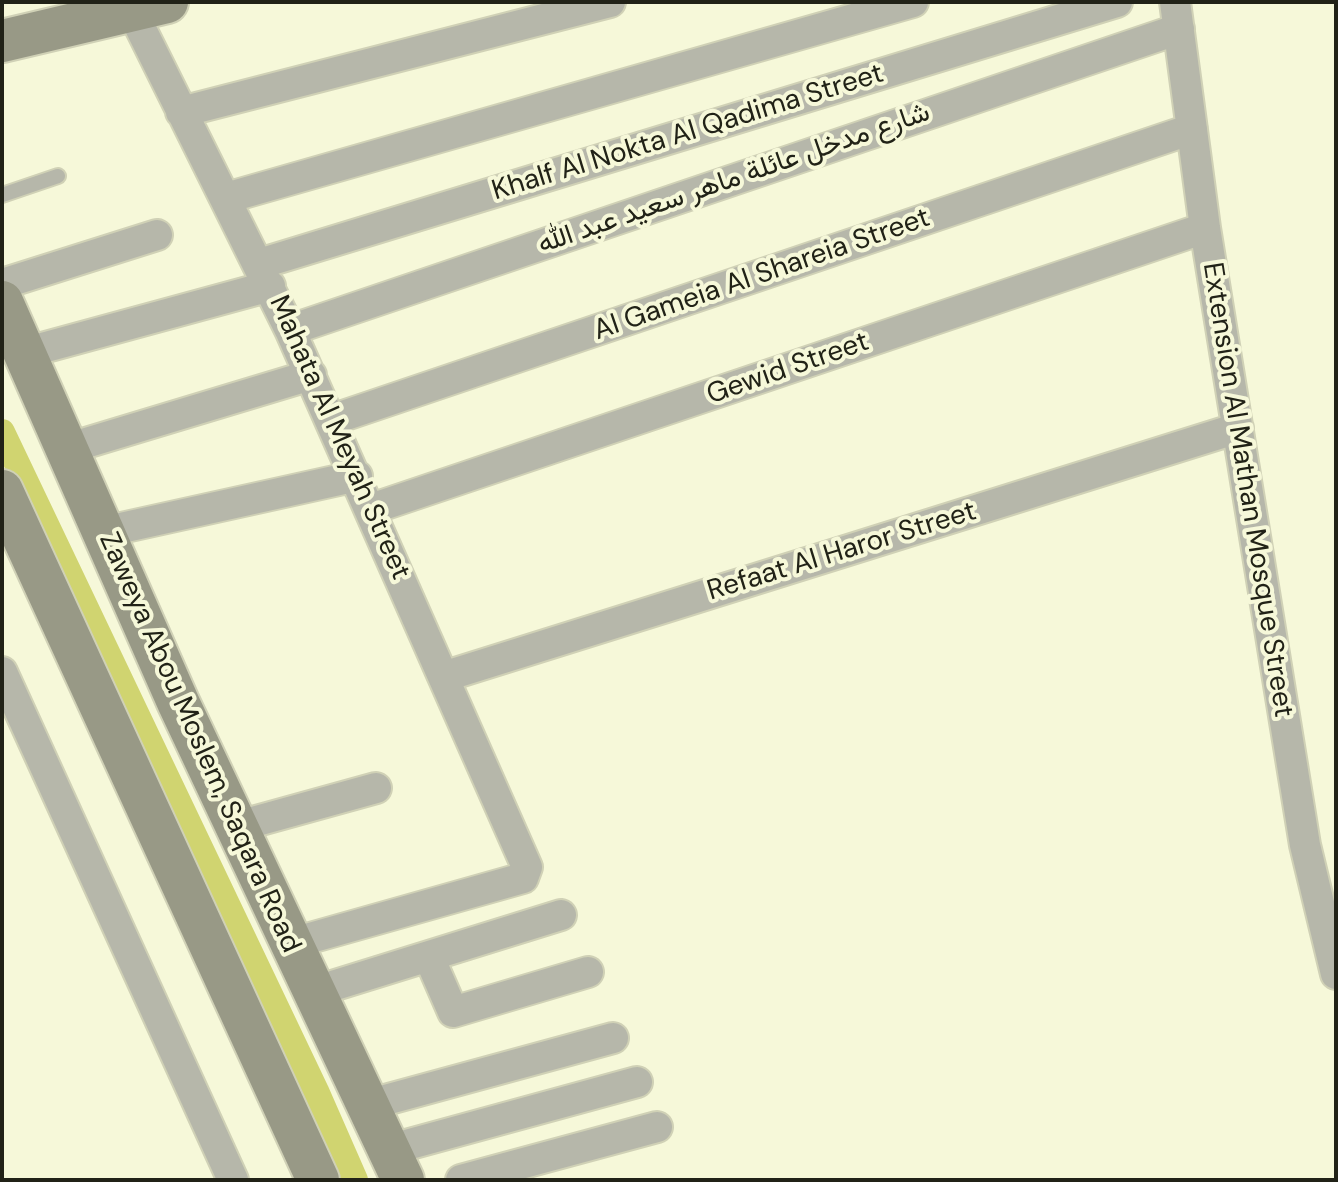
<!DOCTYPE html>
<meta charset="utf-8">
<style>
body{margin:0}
#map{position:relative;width:1338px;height:1182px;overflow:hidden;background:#f6f8d9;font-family:"DM Sans",sans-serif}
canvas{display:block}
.frame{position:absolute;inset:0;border:4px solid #212217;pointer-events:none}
</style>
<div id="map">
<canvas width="1338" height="1182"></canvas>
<div class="frame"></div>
</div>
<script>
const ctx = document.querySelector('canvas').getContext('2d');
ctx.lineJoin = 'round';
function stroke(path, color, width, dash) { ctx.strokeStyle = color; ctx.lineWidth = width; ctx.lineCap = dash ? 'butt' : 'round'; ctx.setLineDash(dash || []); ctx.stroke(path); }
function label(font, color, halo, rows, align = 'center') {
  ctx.font = font + ' "DM Sans",Vazirmatn,sans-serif'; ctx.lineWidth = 8; ctx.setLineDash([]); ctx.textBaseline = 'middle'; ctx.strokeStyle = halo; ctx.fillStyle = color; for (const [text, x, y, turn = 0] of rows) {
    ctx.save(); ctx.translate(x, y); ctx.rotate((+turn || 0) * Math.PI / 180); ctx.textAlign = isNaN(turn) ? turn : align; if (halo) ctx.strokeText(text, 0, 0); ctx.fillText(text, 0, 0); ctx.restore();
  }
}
stroke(new Path2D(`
 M2 432 316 1091 355 1180`), '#d0d470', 26);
const lane = new Path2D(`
 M2 195 58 176`);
const street = new Path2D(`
 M1175 2 1205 228 1305 845 1336 974
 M132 11 290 330 527 867 523 878 289 944
 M181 112 610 2
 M226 198 913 2
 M259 264 1117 2
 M2 284 157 235
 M290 330 1179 29
 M24 353 270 286
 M331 420 1192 129
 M66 449 311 375
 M371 509 1205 228
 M103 532 357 476
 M2 672 233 1180
 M446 676 1238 428
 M235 827 376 788
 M429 957 453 1012 588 972
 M313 992 561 915
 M367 1105 613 1038
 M388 1150 637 1082
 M461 1180 657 1127`);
const secondary = new Path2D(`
 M2 41 167 2
 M2 302 178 702 403 1180
 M2 491 318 1180`);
stroke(lane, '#d0d1b6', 18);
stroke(street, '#d0d1b6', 34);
stroke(secondary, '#d0d1b6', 46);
stroke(lane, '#b6b7aa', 14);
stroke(street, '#b6b7aa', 30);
stroke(secondary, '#989986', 42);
label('28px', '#212217', '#f6f8d9', [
 ["Khalf Al Nokta Al Qadima Street",688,133,-17],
 ["شارع مدخل عائلة ماهر سعيد عبد الله",734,179,-19],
 ["Al Gameia Al Shareia Street",762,275,-19],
 ["Gewid Street",788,369,-19],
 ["Mahata Al Meyah Street",339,438,66],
 ["Extension Al Mathan Mosque Street",1247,490,81],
 ["Refaat Al Haror Street",842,552,-17],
 ["Zaweya Abou Moslem, Saqara Road",199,743,66]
]);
</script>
